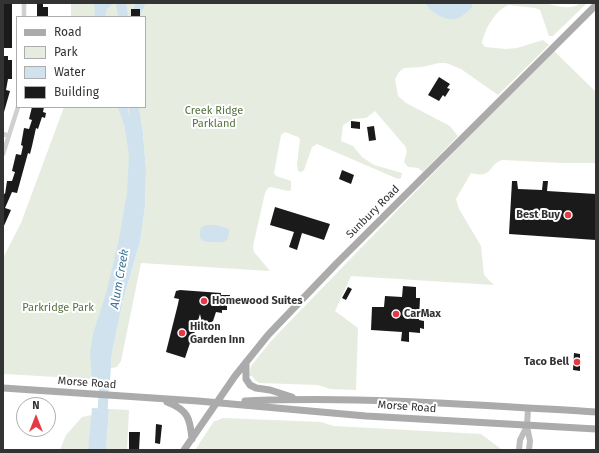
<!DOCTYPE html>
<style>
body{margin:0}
#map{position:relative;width:599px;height:453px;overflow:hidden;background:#fff;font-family:"Fira Sans",sans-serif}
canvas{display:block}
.frame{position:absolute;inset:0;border:4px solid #333;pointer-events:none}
.legend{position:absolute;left:16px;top:16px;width:130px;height:92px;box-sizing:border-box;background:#fff;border:1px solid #adadad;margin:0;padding:5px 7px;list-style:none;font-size:12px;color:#333}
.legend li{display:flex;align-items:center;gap:8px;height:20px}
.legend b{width:20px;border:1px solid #adadad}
.north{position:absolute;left:16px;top:397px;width:40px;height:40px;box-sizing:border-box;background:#fff;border:1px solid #adadad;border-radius:50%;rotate:0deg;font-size:11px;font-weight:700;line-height:16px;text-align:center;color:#333}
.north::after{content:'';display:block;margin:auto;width:14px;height:18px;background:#e63946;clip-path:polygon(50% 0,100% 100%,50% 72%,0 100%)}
</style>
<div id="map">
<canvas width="599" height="453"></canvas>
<div class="frame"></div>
<ul class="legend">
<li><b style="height:5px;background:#ababab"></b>Road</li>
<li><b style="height:11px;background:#e6ecdf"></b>Park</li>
<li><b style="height:11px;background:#cfe2ee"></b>Water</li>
<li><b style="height:11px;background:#1a1a1a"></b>Building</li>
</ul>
<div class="north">N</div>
</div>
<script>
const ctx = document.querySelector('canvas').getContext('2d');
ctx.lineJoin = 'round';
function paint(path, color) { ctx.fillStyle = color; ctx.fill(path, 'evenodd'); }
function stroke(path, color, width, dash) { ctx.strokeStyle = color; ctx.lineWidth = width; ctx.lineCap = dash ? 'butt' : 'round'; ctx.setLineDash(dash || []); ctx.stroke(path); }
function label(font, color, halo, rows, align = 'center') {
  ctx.font = font + ' "Fira Sans",sans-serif'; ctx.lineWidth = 4; ctx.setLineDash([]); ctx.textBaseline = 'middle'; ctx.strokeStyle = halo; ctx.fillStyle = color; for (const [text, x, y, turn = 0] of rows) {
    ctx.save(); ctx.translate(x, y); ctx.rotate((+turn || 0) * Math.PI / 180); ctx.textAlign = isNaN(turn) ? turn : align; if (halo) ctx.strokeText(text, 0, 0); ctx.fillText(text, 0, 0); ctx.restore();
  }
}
paint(new Path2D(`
 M71 3H135L131 17H71Z
 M146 3H425L426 5 448 19H456L472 8V3C495 3 518 1 541 3 552 4 571 12 580 3H587L553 36H549L540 10 535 8 509 5C496 9 484 30 482 43L485 47 506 49 517 48 543 40 549 45 498 95 461 69 446 63H439L422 67 404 68 399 72 395 79 398 96 406 103 450 126 458 136 423 172 418 168 408 167 404 162 407 151 405 146 375 111 366 118 353 119 343 125 341 141 353 146 362 157 374 165 402 173 401 178 398 179 317 144 312 147 304 170 301 172 298 171 297 165 300 139 298 137 285 132 281 135 274 173 276 176 291 181V190L288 191 271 187 268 188 265 193 253 246 254 252 270 271 141 263 121 361 117 367 111 368 112 353 123 300 140 242 145 207 146 170 143 133 139 107H145V17H140Z
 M554 51 596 92V163H562L503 160C491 163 493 171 484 174 480 175 475 174 471 173L456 199 459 209 481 246 484 275 494 285 351 276 335 311 358 328 356 390 330 389 318 385 259 383 255 380 252 376H249L251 366 272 340 505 99Z
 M64 107H135L137 144 102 360 92 379 3 374V258L21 223Z
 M109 409 129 410 127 450H106Z
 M92 415 88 450H60L66 435 82 417Z
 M223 418 321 422 334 426 481 434 501 449V450H195L214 421H216Z`), '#e6ecdf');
paint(new Path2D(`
 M94 3H113L107 9 105 17H95Z
 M135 3H146L140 17H131Z
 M425 3H472V8C468 11 461 18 456 19 445 21 430 12 425 3Z
 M118 107H127L129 116H133L135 113V107H139L143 133 146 170 145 207 140 242 123 300 112 353 110 380 92 379 90 353 93 334 107 290 119 239 127 193 129 155 125 128Z
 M206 225H216L229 229C229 234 229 239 225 241 222 243 218 242 215 242 204 242 197 242 201 228Z
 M92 408 109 409 106 450H88Z`), '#cfe2ee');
stroke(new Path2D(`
 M121 3 123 17
 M134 107 135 127
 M102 422 105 366`), '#cfe2ee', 10);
paint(new Path2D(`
 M4 3H12V48H3V13H4Z
 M37 3H43V7H48V17H37Z
 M131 9H140V17H131Z
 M3 56H8V60H12V79H8L6 90 10 91 4 112H3Z
 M439 77 450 84 447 88 450 89 445 97 443 95 439 101 428 95Z
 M32 107H44L43 112 46 113 45 118 42 117 38 129 36 128 32 146 30 154 28 153 17 193 12 192 5 208 11 210 3 228V193L5 194 7 181H12L15 172 12 171 16 154 21 155 23 146 21 145 24 128 29 129 32 120 29 119Z
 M351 121 360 122V129L351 128Z
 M374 126 376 140 369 141 367 127Z
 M342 170 354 175 351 184 339 179Z
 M512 181H517L518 189 542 190 543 181H548L547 191 596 194V240L509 234Z
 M275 207 330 224 324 240 302 233 297 250 289 247 294 232 270 225Z
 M403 286 416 287V298H420L419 320 424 321V329L420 328V333L409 332V342L401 341 402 332 371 330 372 307H384L385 296 402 297Z
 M348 287 352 289 346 300 342 298Z
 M180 290 221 293V295H230L229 303H227V310H222V313L216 312 213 321 203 327 200 314 191 344 190 343 185 358 166 352 178 304 179 299 174 298 176 291Z
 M574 353 580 354V371L573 370Z
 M156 424 162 425 160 444 155 443Z
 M129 432H140L139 450 129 449Z`), '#1a1a1a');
stroke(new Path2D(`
 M24 3V17
 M3 134 9 136
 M3 154 18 107`), '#d0d0d0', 4.5);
stroke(new Path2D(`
 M528 408 527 426 530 441 529 450
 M519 450 520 440 527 426`), '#bdbdbd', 6);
stroke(new Path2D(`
 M246 362V379L250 385 256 388 270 390 292 397
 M3 388 198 401 366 416 596 429
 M245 401C362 396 479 405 596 412
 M167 402C188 410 190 418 192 439
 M184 450 235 376 268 335 336 264 596 5`), '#ababab', 7);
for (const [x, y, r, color] of [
 [568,215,4,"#e63946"],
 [204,301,4,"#e63946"],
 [396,314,4,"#e63946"],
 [182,333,4,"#e63946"],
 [577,362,4,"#e63946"]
]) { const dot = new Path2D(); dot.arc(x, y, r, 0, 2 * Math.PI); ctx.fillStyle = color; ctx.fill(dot); stroke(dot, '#fff', 1.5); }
label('11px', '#56703f', '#fff', [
 ["Creek Ridge",214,111],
 ["Parkland",214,124],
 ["Parkridge Park",58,308]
]);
label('11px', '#333', '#fff', [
 ["Sunbury Road",373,212,-45],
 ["Morse Road",87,383,4],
 ["Morse Road",407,407,4]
]);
label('bold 11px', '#333', '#fff', [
 ["Best Buy",560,215,"right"],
 ["Homewood Suites",212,301],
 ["CarMax",404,314],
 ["Hilton",190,327],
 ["Garden Inn",190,340],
 ["Taco Bell",569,362,"right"]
], 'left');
label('italic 12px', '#3f7597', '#fff', [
 ["Alum Creek",120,279,-80]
]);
</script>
